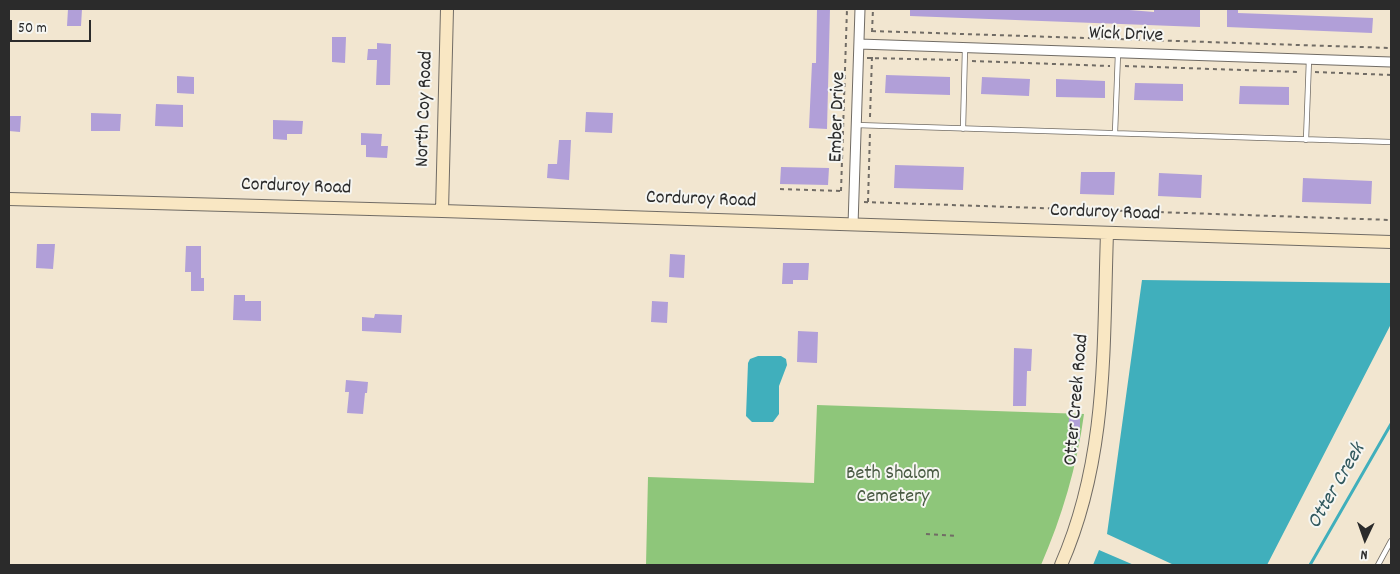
<!DOCTYPE html>
<style>
body{margin:0}
#map{position:relative;width:1400px;height:574px;overflow:hidden;background:#f2e6d0;font-family:Dekko,sans-serif}
canvas{display:block}
.frame{position:absolute;inset:0;border:10px solid #2b2b2b;pointer-events:none}
.north{position:absolute;left:1340px;top:514px;width:50px;height:50px;-webkit-text-stroke:4px #f6f6f2;paint-order:stroke;rotate:183deg;font-size:14px;font-weight:700;line-height:20px;text-align:center;color:#2b2b2b}
.north::after{content:'';display:block;margin:auto;width:18px;height:22px;background:#2b2b2b;clip-path:polygon(50% 0,100% 100%,50% 72%,0 100%)}
.scale{position:absolute;left:10px;top:20px;width:81px;height:22px;box-sizing:border-box;border:2px solid #2b2b2b;border-top:0;padding-left:6px;font-size:15px;line-height:18px;white-space:nowrap;color:#2b2b2b;-webkit-text-stroke:4px #f6f6f2;paint-order:stroke}
</style>
<div id="map">
<canvas width="1400" height="574"></canvas>
<div class="frame"></div>
<div class="north">N</div>
<div class="scale">50 m</div>
</div>
<script>
const ctx = document.querySelector('canvas').getContext('2d');
ctx.lineJoin = 'round';
function paint(path, color) { ctx.fillStyle = color; ctx.fill(path, 'evenodd'); }
function stroke(path, color, width, dash) { ctx.strokeStyle = color; ctx.lineWidth = width; ctx.lineCap = dash ? 'butt' : 'round'; ctx.setLineDash(dash || []); ctx.stroke(path); }
function label(font, color, halo, rows, align = 'center') {
  ctx.font = font + ' Dekko,sans-serif'; ctx.lineWidth = 4; ctx.setLineDash([]); ctx.textBaseline = 'middle'; ctx.strokeStyle = halo; ctx.fillStyle = color; for (const [text, x, y, turn = 0] of rows) {
    ctx.save(); ctx.translate(x, y); ctx.rotate((+turn || 0) * Math.PI / 180); ctx.textAlign = isNaN(turn) ? turn : align; if (halo) ctx.strokeText(text, 0, 0); ctx.fillText(text, 0, 0); ctx.restore();
  }
}
paint(new Path2D(`
 M817 405 1084 414C1077 466 1062 517 1041 565H646L648 477 814 483Z`), '#8ec67a');
paint(new Path2D(`
 M1142 280 1391 283V324L1267 565H1174L1107 534Z
 M758 356H781L786 359 787 365 779 386V414L773 422H752L746 416 748 363 750 359Z
 M1099 550 1134 565H1093Z`), '#40afbc');
stroke(new Path2D(`
 M1310 565 1391 424`), '#40afbc', 3);
paint(new Path2D(`
 M68 9H82L81 26H67Z
 M817 9H830L827 129 809 128 812 63H816Z
 M910 9H1117L1154 12V9H1200V27L910 16Z
 M1227 9H1238V13L1373 18 1372 33 1227 27Z
 M332 37H346L345 63 332 62Z
 M377 43 391 44 390 85H376L377 60H367L368 49H377Z
 M886 75 950 77V95L885 93Z
 M177 76 194 77V94L177 93Z
 M982 77 1030 79 1029 96 981 94Z
 M1056 79 1105 81V98L1056 97Z
 M1135 83 1183 84V101L1134 100Z
 M1240 86 1289 87V105L1239 104Z
 M156 104 183 105V127L155 126Z
 M586 112 613 113 612 133 585 132Z
 M91 113 121 114 120 131H91Z
 M9 116H21L20 132 9 131Z
 M273 120 303 121 302 134H287V140L273 139Z
 M361 133 382 134 381 146H388L387 158 366 157V145H361Z
 M559 140H571L569 180 547 178 548 164H557Z
 M895 165 964 167 963 190 894 188Z
 M781 167 829 168 828 185 780 184Z
 M1081 172H1115L1114 195 1080 194Z
 M1159 173 1202 175 1201 198 1158 196Z
 M1303 178 1372 181 1371 204 1302 202Z
 M37 244H55L53 269 36 268Z
 M186 246H201V278H204V291H191V272H185Z
 M670 254 685 255 684 278 669 277Z
 M783 263H809L808 280H793V284H782Z
 M234 295H245V301H261V321L233 320Z
 M652 301 668 302 667 323 651 322Z
 M375 314 402 315 401 333 362 331V317L374 318Z
 M798 331 818 332 817 363 797 362Z
 M1014 348 1032 349 1031 371H1027L1026 406H1013Z
 M346 380 368 382 367 393H365L363 414 347 413 349 392H345Z
 M1069 418 1080 419V439L1068 438Z`), '#b19fd8');
const lane = new Path2D(`
 M856 125 1391 142
 M963 129 965 48
 M1115 133 1118 53
 M1306 140 1309 59
 M1378 565 1391 541`);
const street = new Path2D(`
 M859 44 1391 62
 M853 225 860 9`);
const secondary = new Path2D(`
 M9 199 442 211 1391 242
 M442 211 447 9
 M1061 565C1108 458 1103 348 1107 233`);
stroke(lane, '#716c65', 6);
stroke(street, '#716c65', 11);
stroke(secondary, '#716c65', 14);
stroke(new Path2D(`
 M872 31 1391 48
 M872 32 873 9
 M867 58 958 60
 M972 61 1110 66
 M1125 66 1300 72
 M1315 72 1391 75
 M870 117 872 57
 M780 189 840 191
 M841 191 847 9
 M864 202 1391 220
 M868 202 870 132
 M926 534 956 536`), '#716c65', 2, [4, 4]);
stroke(lane, '#fff', 4.5);
stroke(street, '#fff', 9);
stroke(secondary, '#f9e7c3', 12);
label('20px', '#2b2b2b', '#f6f6f2', [
 ["Wick Drive",1126,36,2],
 ["North Coy Road",426,109,-88],
 ["Ember Drive",839,117,-88],
 ["Corduroy Road",296,188,2],
 ["Corduroy Road",701,201,2],
 ["Corduroy Road",1105,214,2],
 ["Otter Creek Road",1078,400,-85]
]);
label('20px', '#495a43', '#f6f6f2', [
 ["Beth Shalom",893,475],
 ["Cemetery",893,498]
]);
label('italic 21px', '#32595e', '#f6f6f2', [
 ["Otter Creek",1338,487,-60]
]);
</script>
